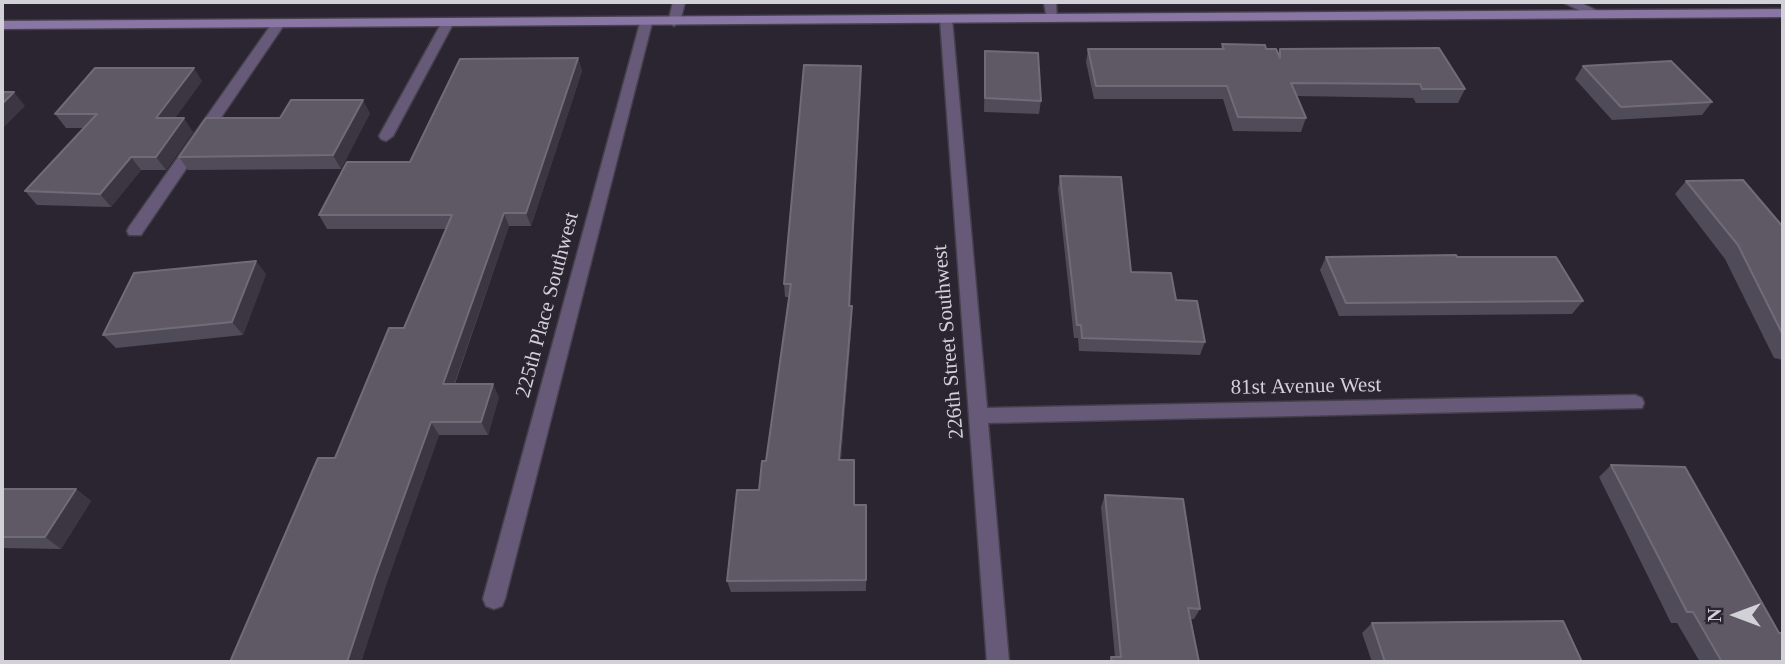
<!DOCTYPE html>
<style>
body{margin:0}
#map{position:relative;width:1785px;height:664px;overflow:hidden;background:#2a2531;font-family:"Times New Roman",serif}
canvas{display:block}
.frame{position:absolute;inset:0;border:4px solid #d3d1d8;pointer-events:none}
.north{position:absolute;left:1701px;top:580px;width:70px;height:70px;-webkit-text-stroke:5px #2a2531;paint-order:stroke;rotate:270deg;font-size:19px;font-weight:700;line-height:28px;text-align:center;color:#d3d1d8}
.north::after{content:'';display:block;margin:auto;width:24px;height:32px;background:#d3d1d8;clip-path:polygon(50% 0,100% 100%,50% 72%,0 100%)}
</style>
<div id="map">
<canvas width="1785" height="664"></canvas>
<div class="frame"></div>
<div class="north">N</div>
</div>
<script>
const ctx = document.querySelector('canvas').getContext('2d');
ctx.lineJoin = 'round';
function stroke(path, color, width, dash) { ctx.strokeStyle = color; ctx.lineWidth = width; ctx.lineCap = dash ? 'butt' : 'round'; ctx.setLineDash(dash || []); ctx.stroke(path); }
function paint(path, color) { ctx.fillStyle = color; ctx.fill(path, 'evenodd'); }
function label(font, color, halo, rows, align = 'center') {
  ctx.font = font + ' "Times New Roman",serif'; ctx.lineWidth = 6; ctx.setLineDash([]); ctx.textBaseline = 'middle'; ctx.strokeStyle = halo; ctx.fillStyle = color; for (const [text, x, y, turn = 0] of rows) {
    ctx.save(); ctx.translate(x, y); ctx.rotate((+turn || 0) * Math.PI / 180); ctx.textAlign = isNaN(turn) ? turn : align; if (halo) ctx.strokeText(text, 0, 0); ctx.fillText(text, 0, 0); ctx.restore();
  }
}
const lane = new Path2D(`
 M673 2H685L680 22 674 26 668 22Z
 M1044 2H1056L1057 21H1047Z
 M447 20 453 24 393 136 386 141 381 139 379 136 441 24Z
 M278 21 284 25 141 235H129L127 231 129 227 273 22Z`);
const street = new Path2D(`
 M1562 2H1579L1604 14 1598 18 1593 17Z
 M946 15 952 19 987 408 1635 395 1642 398 1644 403 1642 408 988 423 1009 662H987L940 19Z
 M646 19 652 23 505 599 502 606 494 609 486 606 483 599 640 23Z`);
const secondary = new Path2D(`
 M1783 9V17L2 29V21Z`);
stroke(lane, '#45414c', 3);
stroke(street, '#45414c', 3);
stroke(secondary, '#45414c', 3);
paint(lane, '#665a78');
paint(street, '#665a78');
paint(secondary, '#8976a5');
paint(new Path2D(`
 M1222 44 1266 49 1278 54 1280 49 1465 89 1458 103H1416L1413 98 1297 96 1306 118 1301 132 1233 131 1223 99H1094L1086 62 1088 49H1221Z
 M985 51 1041 101 1039 114 984 112Z
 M578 58 582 71 531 226H509L455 384 499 397 488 435H439L386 585 361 662H230L335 458 404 328 446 229H327L319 215 410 162Z
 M1583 66 1712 102 1702 115 1612 120 1575 79Z
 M861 79 850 306 852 319 841 460 855 472 854 505 867 516 866 591 731 592 727 581 759 490 766 461 789 297H785L784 284Z
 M202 81 175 118 193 132 166 170H141L111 207 37 205 25 191 85 128H66L55 114Z
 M370 113 341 169 188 170 179 157 280 118Z
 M1060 176 1131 272 1176 300 1205 342 1200 355 1079 351 1078 338H1074L1058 189Z
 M1686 181 1783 227V360L1774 358 1725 259 1675 194Z
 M1326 257H1457L1583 301 1572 314 1339 316 1320 270Z
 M266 274 243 335 116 348 103 335Z
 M1611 465 1779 633 1783 662H1700L1677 623H1671L1599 477Z
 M2 489H76L91 501 61 549 2 548Z
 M1105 495 1200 609 1194 619H1191L1199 662H1109L1111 657H1115L1101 507Z
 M1372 623 1582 662H1372L1362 633Z`), '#504b58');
paint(new Path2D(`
 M578 58 582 71 531 226 526 213Z
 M861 66V79L850 319 849 306Z
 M194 68 202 81 165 132 156 118Z
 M14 92 25 106 2 129V104Z
 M363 100 370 113 341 169 333 155Z
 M184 118 193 132 166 170 156 157Z
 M131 157 141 170 111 207 100 194Z
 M504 213 509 226 450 396 443 384Z
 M256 261 266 274 243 335 232 322Z
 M852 306V319L840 472 839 460Z
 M493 384 499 397 488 435 481 422Z
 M431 422 439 435 386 585 361 662H347L376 574Z
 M76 489 91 501 61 549 45 537Z`), '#3b3642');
const building = new Path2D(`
 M1222 44 1265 45 1266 49H1276L1280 58V49L1439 48 1465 89H1422L1420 84 1291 83 1306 118 1238 117 1227 86H1096L1088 49H1224Z
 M985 51 1038 53 1041 101 985 98Z
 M578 58 526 213H504L443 384H493L481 422H431L376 574 347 662H230L318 458H335L389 328H404L452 215H319L347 162H410L460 59Z
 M1671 61 1712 102 1621 107 1583 66Z
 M804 65 861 66 849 306H852L839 460H854V505H866V580L727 581 737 490H759L762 461H766L791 284H784Z
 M95 68H194L156 118H184L156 157H131L100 194 25 191 97 114H55Z
 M2 92H14L2 104Z
 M291 100H363L333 155 179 157 206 118H280Z
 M1060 176 1121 177 1131 272 1171 273 1176 300 1197 301 1205 342 1082 338 1081 325H1077Z
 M1743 180 1783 227V335L1738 245 1686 181Z
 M1456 255 1457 257H1556L1583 301 1346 303 1326 257Z
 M256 261 232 322 103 335 134 273Z
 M1611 465 1685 467 1779 633H1783V662H1722L1693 612H1687Z
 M2 489H76L45 537H2Z
 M1105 495 1183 499 1200 609 1188 608 1199 662H1112L1111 657H1121Z
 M1563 621 1582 662H1385L1372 623Z`);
paint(building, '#5e5965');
stroke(building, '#706c77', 2);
label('21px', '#d3d1d8', '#2a2531', [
 ["225th Place Southwest",548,305,-75],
 ["226th Street Southwest",949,342,-95],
 ["81st Avenue West",1306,387,-1]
]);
</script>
